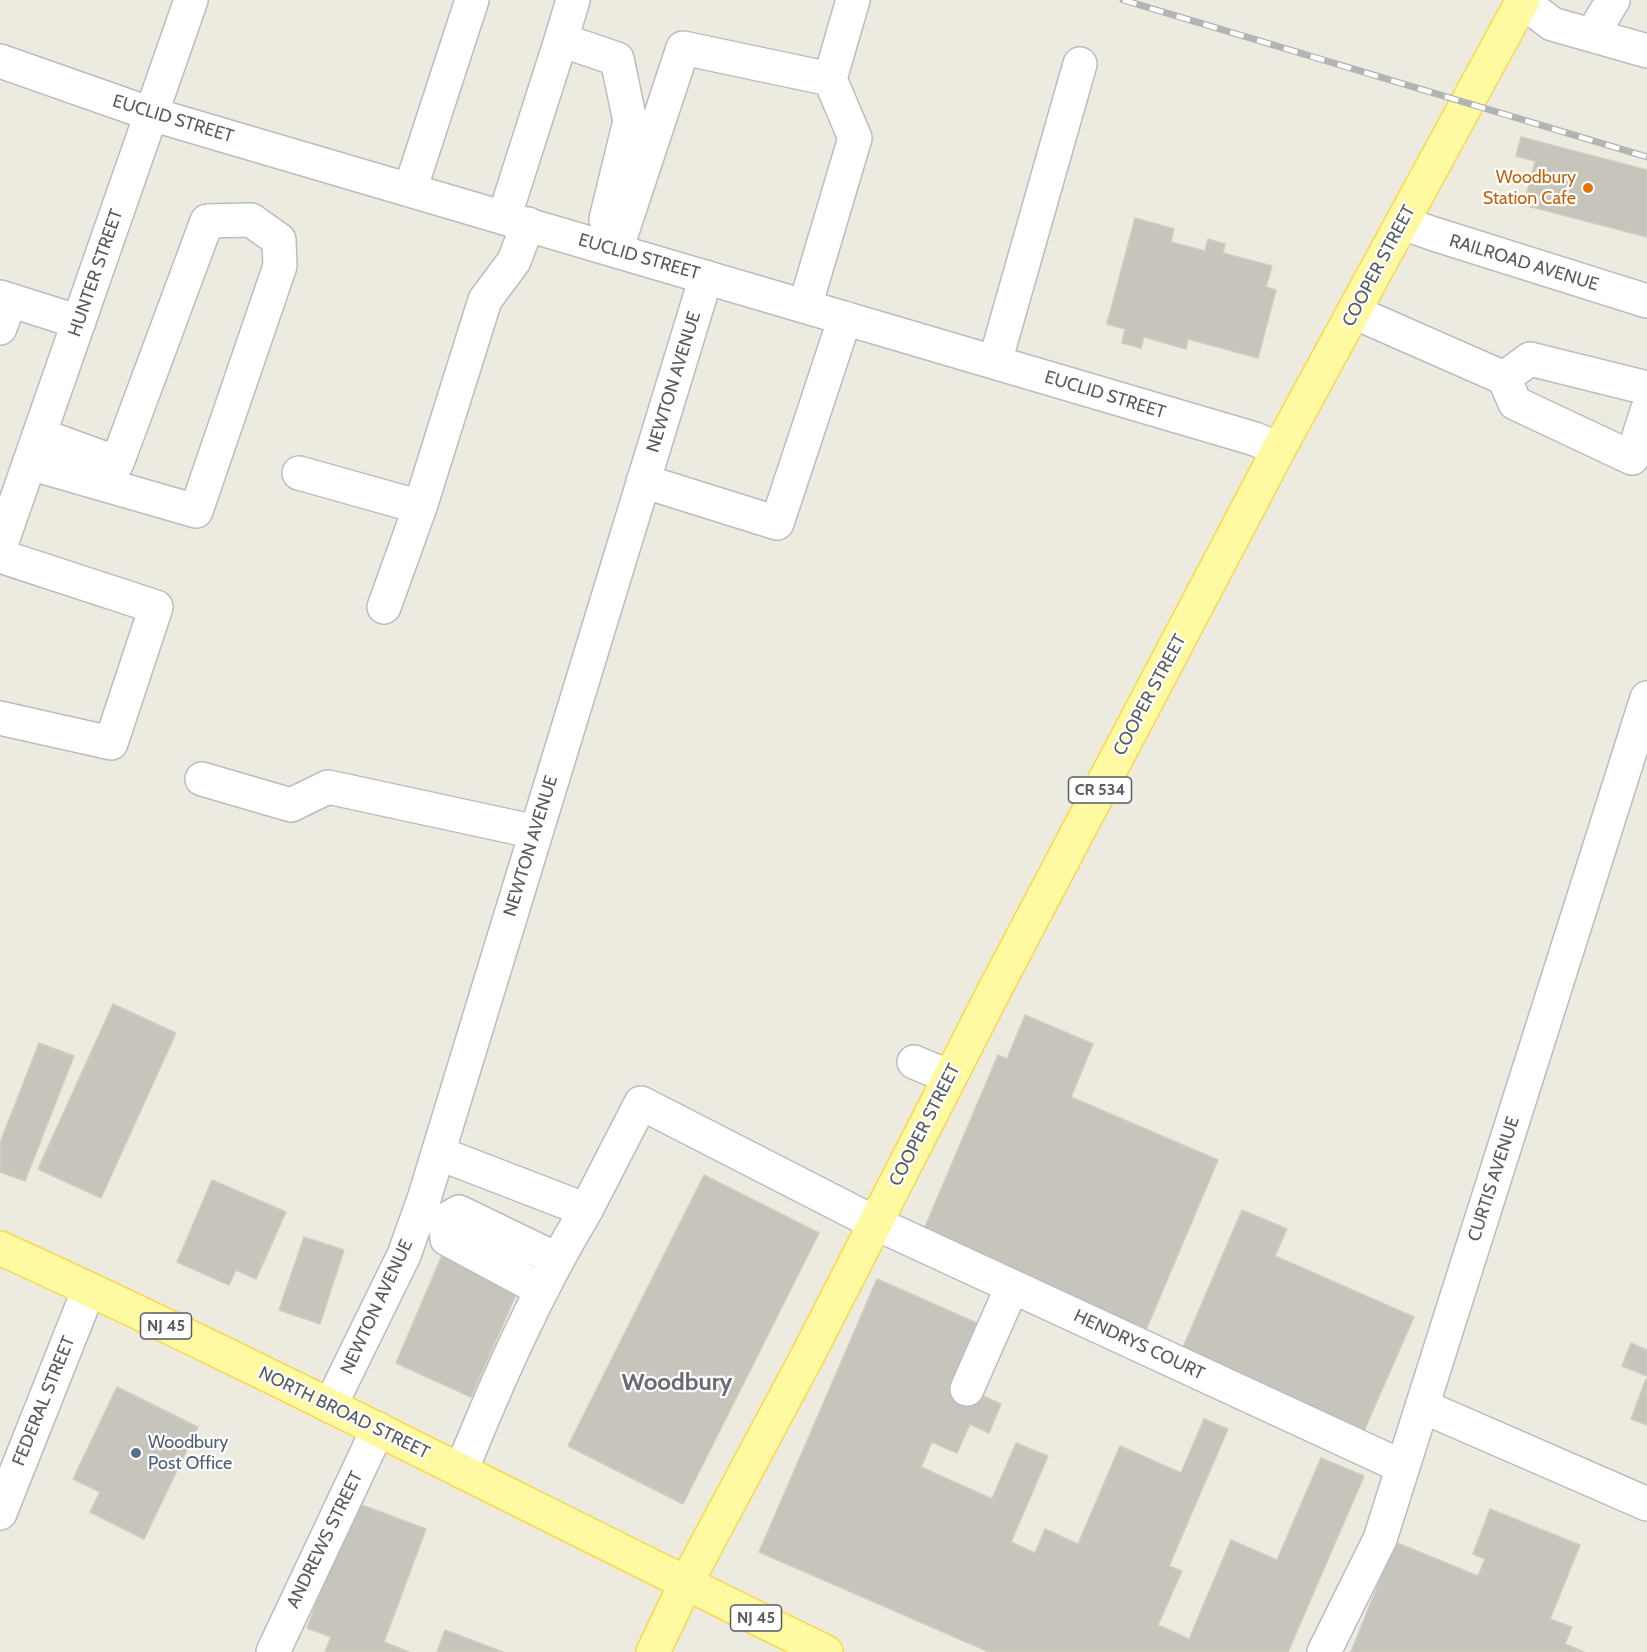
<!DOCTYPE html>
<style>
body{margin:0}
canvas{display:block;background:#edebdf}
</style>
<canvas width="1647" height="1652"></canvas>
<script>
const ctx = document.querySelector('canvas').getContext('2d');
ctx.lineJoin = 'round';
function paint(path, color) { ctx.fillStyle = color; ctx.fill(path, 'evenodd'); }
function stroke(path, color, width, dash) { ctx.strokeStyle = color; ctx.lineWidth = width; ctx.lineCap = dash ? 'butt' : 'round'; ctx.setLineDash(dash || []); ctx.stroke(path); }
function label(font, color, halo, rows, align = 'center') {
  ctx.font = font + ' Cabin,sans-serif'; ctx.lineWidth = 4.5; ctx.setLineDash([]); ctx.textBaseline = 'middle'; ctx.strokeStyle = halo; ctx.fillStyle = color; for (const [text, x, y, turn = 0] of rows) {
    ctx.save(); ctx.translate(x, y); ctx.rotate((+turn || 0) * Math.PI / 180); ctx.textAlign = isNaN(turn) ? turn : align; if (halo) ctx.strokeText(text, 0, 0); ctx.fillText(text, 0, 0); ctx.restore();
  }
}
const building = new Path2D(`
 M1521 137 1647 170V237L1524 205 1535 161 1516 156Z
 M1135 218 1174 229 1171 242 1205 251 1208 239 1225 244 1223 253 1272 266 1266 287 1276 290 1258 358 1188 339 1186 349 1144 337 1141 348 1122 343 1125 329 1107 324Z
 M113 1004 176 1033 101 1198 38 1169Z
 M1025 1015 1093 1044 1071 1097 1218 1160 1146 1330 922 1234 998 1055 1007 1059Z
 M39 1043 74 1056 25 1181 0 1172V1143Z
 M704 1175 819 1233 683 1504 568 1446Z
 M212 1180 286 1212 256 1279 236 1270 229 1285 177 1262Z
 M1242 1210 1287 1229 1275 1256 1414 1317 1363 1433 1181 1352Z
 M304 1237 344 1250 320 1324 279 1310Z
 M443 1253 519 1288 471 1397 396 1363Z
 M877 1279 977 1323 952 1382 1001 1404 989 1433 970 1424 957 1453 932 1442 921 1467 992 1499 1016 1443 1048 1456 1011 1542 1035 1553 1045 1529 1078 1544 1120 1446 1181 1473 1204 1419 1228 1429 1169 1566 1182 1571 1158 1625 1189 1639 1231 1540 1277 1560 1321 1458 1364 1476 1288 1652H989L759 1552Z
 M1631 1343 1647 1350V1376L1622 1366Z
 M1646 1379 1647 1380V1425L1631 1419Z
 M117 1387 198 1427 144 1539 90 1512 100 1492 73 1479Z
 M354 1502 426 1529 384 1642 409 1652H325L331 1637 307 1628Z
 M1490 1509 1580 1545 1550 1619 1572 1627 1565 1644 1584 1652H1351L1395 1542 1478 1576 1485 1559 1473 1554Z
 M445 1630 503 1652H437Z`);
paint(building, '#c7c4bc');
stroke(building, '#d1cdbd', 1.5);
const minor = new Path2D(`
 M1521 0 1552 24 1647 51
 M1592 35 1613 0
 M561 40 573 0
 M0 61 151 114 1255 439 1279 449
 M410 190 472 0
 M504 218 561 40 617 59 630 121 606 219
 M1402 223 1434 234 1647 301
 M616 250 683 48 830 79 853 0
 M0 297 79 322
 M805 306 855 138 830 79
 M1354 312 1504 378 1530 359 1647 388
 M0 328 10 300
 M995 362 1080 64
 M1504 378 1515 403 1632 458 1647 411
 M29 463 196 511 280 266 279 240 251 220 207 221 117 463 40 435
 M299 473 420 507
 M643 481 777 523 845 318
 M0 547 191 0
 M0 556 156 607 111 743 0 718
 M384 607 420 507 485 300 514 261 528 224
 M202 779 291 805 328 787 536 832
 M914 1062 950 1077
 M438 1153 586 1210 641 1103 875 1223 1403 1467
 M542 1290 447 1239 445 1220 459 1212 556 1259
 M967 1389 1012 1287
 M330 1406 404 1255 424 1199 706 277
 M1422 1406 1647 1504
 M461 1471C497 1382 536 1293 586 1210
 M0 1513 89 1289
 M273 1652 378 1429
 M1324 1652 1380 1539 1647 698`);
const major = new Path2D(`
 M0 1248C279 1375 550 1518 826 1652
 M653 1652 685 1585 810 1351 992 995 1279 449 1523 0`);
stroke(minor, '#babcc2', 36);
stroke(major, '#f8d84c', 36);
stroke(minor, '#fff', 33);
stroke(major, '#fff9a2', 33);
const rail = new Path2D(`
 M1123 0 1647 157`);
stroke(rail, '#b3b4b4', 7);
stroke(rail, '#fff', 4.5, [14]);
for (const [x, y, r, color] of [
 [1588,188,6,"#e8710a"],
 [136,1453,6,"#5c6f8a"]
]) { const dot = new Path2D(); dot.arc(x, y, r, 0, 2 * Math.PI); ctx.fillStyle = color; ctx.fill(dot); stroke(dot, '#fff', 2); }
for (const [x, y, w] of [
 [1100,790,63],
 [166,1326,51],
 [756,1618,51]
]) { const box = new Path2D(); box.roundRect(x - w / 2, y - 13, w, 26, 4.5); ctx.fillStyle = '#fff'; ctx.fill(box); stroke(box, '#585b61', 1.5); }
label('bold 16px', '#585b61', null, [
 ["CR 534",1100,790],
 ["NJ 45",166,1326],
 ["NJ 45",756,1618]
]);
label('18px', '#585b61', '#fff', [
 ["EUCLID STREET",173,119,17],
 ["EUCLID STREET",639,257,16],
 ["RAILROAD AVENUE",1524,263,17],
 ["COOPER STREET",1379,266,-62],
 ["HUNTER STREET",96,273,-71],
 ["NEWTON AVENUE",674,382,-73],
 ["EUCLID STREET",1105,395,17],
 ["COOPER STREET",1150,695,-62],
 ["NEWTON AVENUE",531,846,-73],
 ["COOPER STREET",925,1125,-63],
 ["CURTIS AVENUE",1494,1179,-72],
 ["NEWTON AVENUE",377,1307,-65],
 ["HENDRYS COURT",1139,1345,25],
 ["FEDERAL STREET",44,1401,-68],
 ["NORTH BROAD STREET",344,1413,26],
 ["ANDREWS STREET",325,1540,-64]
]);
label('18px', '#c56008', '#fff', [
 ["Woodbury",1576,178],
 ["Station Cafe",1576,199]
], 'right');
label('18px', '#4e5e75', '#fff', [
 ["Woodbury",148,1443],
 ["Post Office",148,1464]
], 'left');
label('bold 24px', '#696d73', '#fff', [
 ["Woodbury",677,1383]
]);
</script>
